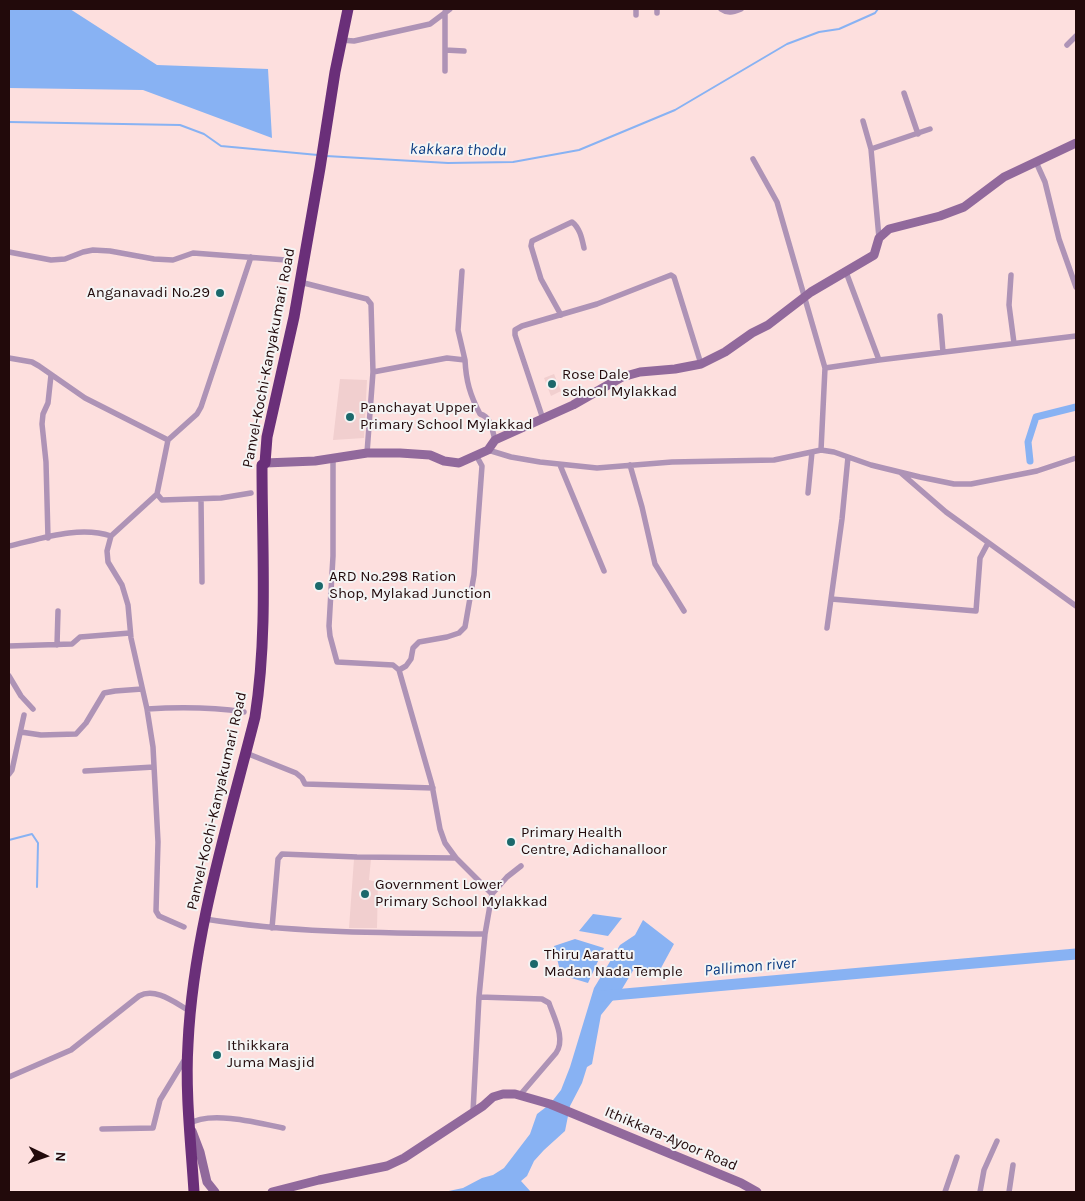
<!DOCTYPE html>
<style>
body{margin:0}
#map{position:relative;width:1085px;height:1201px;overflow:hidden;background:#fddfde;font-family:Karla,sans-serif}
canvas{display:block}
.frame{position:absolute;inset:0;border:10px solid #220a0b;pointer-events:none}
.north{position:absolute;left:20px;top:1131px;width:50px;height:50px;-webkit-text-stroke:4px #f4f4f4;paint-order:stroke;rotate:93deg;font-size:14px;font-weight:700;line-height:20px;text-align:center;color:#220a0b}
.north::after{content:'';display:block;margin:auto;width:18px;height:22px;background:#220a0b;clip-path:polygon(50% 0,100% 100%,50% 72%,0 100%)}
</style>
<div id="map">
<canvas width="1085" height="1201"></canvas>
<div class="frame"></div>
<div class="north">N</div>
</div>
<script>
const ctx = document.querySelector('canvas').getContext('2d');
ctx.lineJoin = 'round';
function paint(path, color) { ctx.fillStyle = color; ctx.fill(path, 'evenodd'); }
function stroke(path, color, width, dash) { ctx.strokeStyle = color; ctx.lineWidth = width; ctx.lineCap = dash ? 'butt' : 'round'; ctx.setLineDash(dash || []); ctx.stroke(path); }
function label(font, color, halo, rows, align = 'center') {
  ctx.font = font + ' Karla,sans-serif'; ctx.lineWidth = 4; ctx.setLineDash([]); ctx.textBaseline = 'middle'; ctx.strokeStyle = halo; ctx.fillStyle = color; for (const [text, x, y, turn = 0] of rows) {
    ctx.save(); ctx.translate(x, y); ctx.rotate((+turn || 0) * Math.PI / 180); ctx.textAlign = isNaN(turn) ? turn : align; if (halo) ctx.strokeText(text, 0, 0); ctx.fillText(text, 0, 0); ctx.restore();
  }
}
paint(new Path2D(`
 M554 374 561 391 551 396 544 378Z
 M340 379 367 380 364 438 333 440Z
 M354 859H371L369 880 378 882 377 928H349Z`), '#f1cfcf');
paint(new Path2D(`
 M9 9H70L157 65 268 69 272 138 143 90 9 88Z
 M593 914 622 918 608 936 579 931Z
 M643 920 674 944 661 968 650 973 634 969 622 989 601 1015 592 1064 587 1067 582 1083 570 1106 565 1131 544 1150 534 1161 527 1176 521 1181 531 1192H444L463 1188 482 1178 493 1175 504 1168 530 1134 537 1114 550 1104 561 1090 570 1067 594 988 620 945 635 935Z
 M575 939 604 948 588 983 561 975 554 946Z`), '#88b2f3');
stroke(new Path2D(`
 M9 122 180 125 204 134 221 146 318 155
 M326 156 448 163 513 162 579 150 675 110 787 44 819 32 839 29 875 13 878 9
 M9 840 32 834 38 843 37 887`), '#88b2f3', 2);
stroke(new Path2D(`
 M1030 461 1028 442 1036 417 1076 407`), '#88b2f3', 7);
stroke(new Path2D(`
 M602 996 1076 954`), '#88b2f3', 11);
stroke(new Path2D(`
 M721 9C728 14 733 12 741 9
 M657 13V9
 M636 15V9
 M341 40 354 41 430 24 450 9
 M1067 45 1076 36
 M445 50 464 51
 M445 71V12
 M904 93 918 134
 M863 121 871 149 879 238
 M871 149 930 129
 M753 159 777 202 825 368 821 450
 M1036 162 1045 182 1059 239 1076 287
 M9 252 51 260 65 259 83 252 93 250 110 251 154 259 173 260 193 253 286 260
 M846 272 879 360
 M1011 275 1009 305 1014 343
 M300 282 367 299 371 304 373 372 367 453
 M561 315 541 279 531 246 532 241 572 222C580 228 582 239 584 248
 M940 316 943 352
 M9 358 32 362 39 366 85 398 168 440 157 494 162 500 221 498 251 493
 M465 360C466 381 470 395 480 414 491 417 492 429 495 440
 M825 368 879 360 1076 336
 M373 372 447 358 465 360 458 330 462 271
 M543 419 515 335V330L522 326 597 304 671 275 674 277 701 364
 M168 440 197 414 201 407 251 257
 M488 450 511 457 540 462 597 468 672 462 774 460 821 450 834 452 871 465 920 477 954 484H971L1037 471 1076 458
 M333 458V556L329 626 330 636 337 662 393 665 399 670 432 785 440 829 445 843 456 858 492 894
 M560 465 604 571
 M630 465 642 507 655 564 684 611
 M901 473 946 512 1076 606
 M808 493 812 452
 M157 494 111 536 107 551 108 562 122 585 128 605 131 638 147 709 153 747 158 842 156 911 159 916 184 927
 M201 499 202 582
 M48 538 46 462 42 424 43 414 48 403 51 375
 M9 546C40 539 79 525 111 536
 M831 599 976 611 980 558 988 543
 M827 628 842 519 848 457
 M57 645 58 611
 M9 646 72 644 80 637 130 633
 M399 670 406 666 411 659 413 648 419 642 447 637 459 633 465 627 474 575 482 466 476 455
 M9 676 21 696 33 709
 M147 709C180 707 211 707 244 712
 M21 732 41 735 76 734 86 723 104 693 115 691 142 689
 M246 753 296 773 302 778 305 784 433 788
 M85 771 154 767
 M9 774 12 770 24 715
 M205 919C298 934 391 933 485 934
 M272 928 278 859 282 854 357 857 456 858
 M479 997 542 999 549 1003C554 1018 566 1039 556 1053L520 1095
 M9 1077 71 1050 139 996C156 987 175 1003 190 1011
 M473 1112 479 997 485 934 492 894 507 877 521 866
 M189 1124C209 1110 260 1123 283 1128
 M102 1129 153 1128 160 1100 185 1059
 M945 1192 957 1157
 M980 1192 984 1170 997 1141
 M1009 1192 1013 1165`), '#ae93b6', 5.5);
stroke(new Path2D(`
 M265 463 315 461 367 453H400L430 455 444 461 459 463 488 450 495 440 573 405 622 377 640 372 675 369 701 364 725 352 752 333 768 325 811 292 874 255 879 238 889 229 940 216 964 207 1004 177 1076 143
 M192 1131 200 1152 207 1182 215 1192
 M272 1192 319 1180 387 1166 404 1158 483 1106 493 1097 503 1094H515L550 1104 741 1183 757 1192`), '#91699c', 9);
stroke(new Path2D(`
 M194 1192C191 1143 185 1093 188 1044 193 934 228 824 255 717 268 635 262 548 262 465L265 463 267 437 294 317 320 168 335 72 348 9`), '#6a2f79', 11);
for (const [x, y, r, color] of [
 [220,293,5,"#1b696c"],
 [552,384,5,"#1b696c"],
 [350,417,5,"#1b696c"],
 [319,586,5,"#1b696c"],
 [511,842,5,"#1b696c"],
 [365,894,5,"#1b696c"],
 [534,964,5,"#1b696c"],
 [217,1055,5,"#1b696c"]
]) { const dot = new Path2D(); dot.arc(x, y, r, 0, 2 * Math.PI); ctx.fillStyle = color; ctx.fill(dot); stroke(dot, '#f4f4f4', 2); }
label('15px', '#220a0b', '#f4f4f4', [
 ["Anganavadi No.29",210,293,"right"],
 ["Rose Dale",562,375],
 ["school Mylakkad",562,392],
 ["Panchayat Upper",360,408],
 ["Primary School Mylakkad",360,425],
 ["ARD No.298 Ration",329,577],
 ["Shop, Mylakad Junction",329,594],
 ["Primary Health",521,833],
 ["Centre, Adichanalloor",521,850],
 ["Government Lower",375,885],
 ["Primary School Mylakkad",375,902],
 ["Thiru Aarattu",544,955],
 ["Madan Nada Temple",544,972],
 ["Ithikkara",227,1046],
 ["Juma Masjid",227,1063]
], 'left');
label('15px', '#220a0b', '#f4f4f4', [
 ["Panvel-Kochi-Kanyakumari Road",269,358,-79],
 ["Panvel-Kochi-Kanyakumari Road",217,801,-77],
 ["Ithikkara-Ayoor Road",671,1139,23]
]);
label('italic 16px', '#093a80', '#f4f4f4', [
 ["kakkara thodu",458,150,1],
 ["Pallimon river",750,967,-5]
]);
</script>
